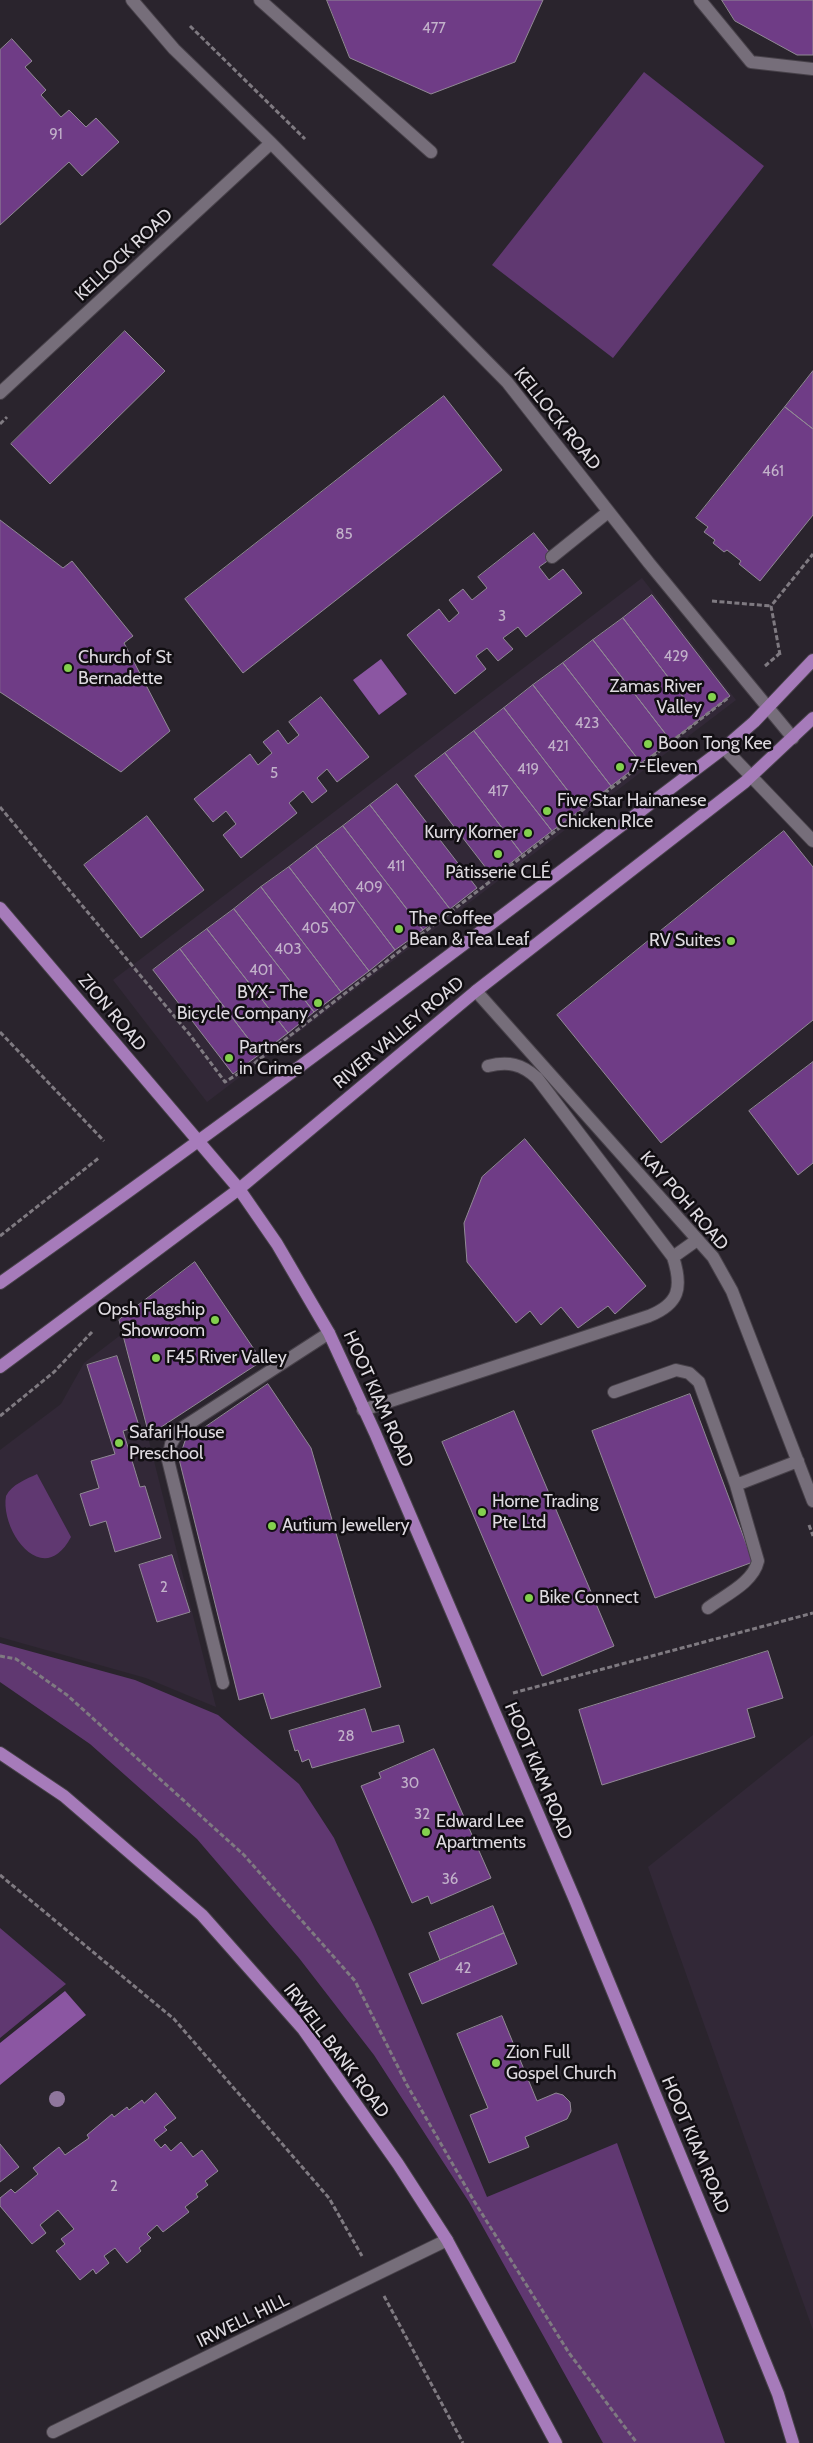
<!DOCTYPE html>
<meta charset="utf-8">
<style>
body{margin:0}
canvas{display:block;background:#2a242d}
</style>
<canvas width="813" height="2443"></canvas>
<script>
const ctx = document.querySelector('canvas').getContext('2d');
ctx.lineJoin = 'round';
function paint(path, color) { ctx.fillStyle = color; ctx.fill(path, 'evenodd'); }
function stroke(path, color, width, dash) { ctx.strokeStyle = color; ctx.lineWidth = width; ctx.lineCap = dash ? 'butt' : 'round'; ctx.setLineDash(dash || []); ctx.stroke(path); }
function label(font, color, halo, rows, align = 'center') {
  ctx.font = font + ' Cabin,sans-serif'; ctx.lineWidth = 5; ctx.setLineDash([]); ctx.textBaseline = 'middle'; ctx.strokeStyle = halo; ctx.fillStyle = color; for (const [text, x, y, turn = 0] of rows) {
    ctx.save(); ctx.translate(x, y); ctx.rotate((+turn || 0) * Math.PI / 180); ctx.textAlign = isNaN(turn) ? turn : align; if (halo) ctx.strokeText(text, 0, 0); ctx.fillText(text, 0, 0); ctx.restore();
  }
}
paint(new Path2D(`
 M642 578 736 700 207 1102 113 980Z
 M122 1334 216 1707 146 1678 0 1637V1450L61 1404 84 1363Z
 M813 1735V2330L648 1867Z`), '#322837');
paint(new Path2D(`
 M644 72 764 166 613 358 492 265Z
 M37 1474 71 1537C43 1590 0 1531 6 1496 12 1484 27 1479 37 1474Z
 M0 1643 135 1680 218 1715 299 1784 334 1838 374 1927 487 2197 617 2143 725 2443H603L469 2202 374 2055 299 1958 197 1839 90 1744 0 1682Z
 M0 1928 66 1984 0 2038Z`), '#603871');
paint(new Path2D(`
 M381 659 407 694 379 715 353 680Z
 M65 1991 86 2015 0 2085V2043Z`), '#8b56a2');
const building = new Path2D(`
 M327 0H543L515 62 431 94 350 58Z
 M722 0H813V55H797L735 21Z
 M12 39 32 61 25 67 46 90 41 95 61 117 69 110 86 127 96 118 119 142 82 176 69 162 0 225V50Z
 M125 331 165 371 50 484 11 444Z
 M813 371V429L785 407Z
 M444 396 502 470 243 673 185 599Z
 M785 407 813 429V515L760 581 739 564 741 561 727 550 724 552 713 543 715 540 704 532 708 527 696 518Z
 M0 520 63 568 72 561 133 636 124 643 170 731 121 772 0 692Z
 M534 533 553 557 539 567 549 580 563 569 582 593 526 637 518 627 503 638 513 649 498 661 487 648 476 656 486 669 455 694 407 635 439 609 449 622 459 613 449 600 463 589 472 600 487 588 478 577Z
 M652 595 730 696 700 719 623 618Z
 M623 618 700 719 671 741 593 640Z
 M593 640 671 741 641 763 563 663Z
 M563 663 641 763 611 786 533 685Z
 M533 685 611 786 582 809 504 708Z
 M321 697 369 757 337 782 327 769 317 778 327 791 312 803 303 791 289 803 297 813 241 858 223 835 236 824 226 811 213 822 194 799 250 754 258 765 272 753 263 742 278 730 288 744 299 735 289 722Z
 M504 708 582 809 552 831 474 731Z
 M474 731 552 831 522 854 445 753Z
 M445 753 522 854 493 877 415 776Z
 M397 784 477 888 450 909 370 805Z
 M370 805 450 909 423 930 343 826Z
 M147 816 204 890 141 938 84 865Z
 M343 826 423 930 395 950 316 846Z
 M784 831 813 867V1020L661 1143 557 1015Z
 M316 846 395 950 369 971 289 867Z
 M289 867 369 971 341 992 261 887Z
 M261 887 341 992 314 1012 234 909Z
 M234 909 314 1012 288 1033 207 929Z
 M207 929 288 1033 260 1054 180 949Z
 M180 949 260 1054 233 1074 153 970Z
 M813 1062V1163L798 1175 749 1111Z
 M525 1139 646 1286 615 1314 608 1306 578 1328 561 1307 541 1325 530 1311 516 1323 467 1262 464 1223 482 1177Z
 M195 1262 262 1361 149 1435 119 1320Z
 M117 1356 139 1426 123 1431 140 1487 145 1486 161 1538 115 1552 106 1521 90 1526 80 1494 99 1488 91 1461 115 1454 87 1365Z
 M268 1384 311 1448 381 1687 271 1719 263 1693 239 1700 179 1459 185 1441Z
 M690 1394 753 1562 655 1598 592 1431Z
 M514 1411 614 1646 542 1676 442 1442Z
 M172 1555 190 1612 157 1622 139 1565Z
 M768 1651 783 1698 747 1709 755 1737 602 1785 579 1710Z
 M365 1709 372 1732 399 1725 404 1742 312 1768 309 1759 302 1762 298 1750 295 1751 289 1731Z
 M434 1749 491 1878 431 1904 428 1896 412 1903 361 1786 381 1778 379 1773Z
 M493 1906 504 1933 440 1960 429 1933Z
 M504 1933 517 1964 422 2004 409 1974Z
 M502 2016 537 2101 556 2093 563 2095 570 2102 571 2111 567 2119 525 2137 529 2147 489 2163 470 2115 488 2108 457 2034Z
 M156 2093 176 2118 164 2127 167 2130 154 2140 161 2148 165 2144 171 2151 181 2142 193 2157 202 2150 218 2171 205 2181 208 2185 196 2194 198 2197 185 2207 189 2212 163 2232 157 2225 147 2234 151 2238 139 2248 141 2251 127 2263 115 2248 104 2256 109 2263 96 2274 93 2269 80 2280 56 2251 65 2244 61 2239 74 2229 58 2210 40 2225 46 2233 32 2244 0 2206V2198L11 2189 15 2193 38 2174 33 2168 59 2147 65 2155 89 2138 87 2135 112 2114 114 2117 127 2107 129 2110 142 2100 144 2103Z
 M0 2144 19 2167 0 2182Z`);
paint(building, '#6f3c86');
stroke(building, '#918995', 1);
const minor = new Path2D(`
 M132 0 174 49 271 143 507 382 649 563 793 738
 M260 0 431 152
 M700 0 751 62 813 69
 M0 393 271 143
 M552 557 608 512
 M724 748 813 841
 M476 991 713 1257 732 1291 813 1501
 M673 1257 697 1240
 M614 1392 676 1370 689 1373 699 1382 736 1485 758 1561C753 1583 725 1595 708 1608
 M363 1410 649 1316C679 1304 683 1288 673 1257L537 1078C522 1064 508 1061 488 1066
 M736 1485 798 1461
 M223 1683 168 1460 171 1444 179 1430 329 1333
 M53 2432 447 2240`);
const major = new Path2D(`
 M0 908 239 1189 277 1244 329 1333 375 1433 575 1900 744 2310 778 2394 793 2443
 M0 1283C246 1110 485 929 724 748L754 722 813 660
 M0 1367 239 1189 476 991 745 782 813 718
 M0 1753 64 1796 202 1915 303 2029 398 2164 447 2240 556 2443`);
stroke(minor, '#48424a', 14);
stroke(major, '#48424a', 14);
stroke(new Path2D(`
 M190 26 305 139
 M0 424 7 417
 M712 601 771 606
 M780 655 771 606 813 554
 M765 666 779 654
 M0 807 190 1035 225 1082 252 1065 728 698
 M0 1032 104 1141
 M0 1236 100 1157
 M0 1416 54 1372 92 1332
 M809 1525 813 1536
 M0 1656 16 1659 67 1695 244 1855 355 1981 407 2085 474 2201 569 2353 637 2443
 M513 1693 813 1613
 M0 1875 174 2019 329 2198 362 2256
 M384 2296 463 2443`), '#7f7a81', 3, [5, 2.5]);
stroke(minor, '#766e7a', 12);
stroke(major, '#a67bba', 12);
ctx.fillStyle = '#8f769c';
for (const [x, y] of [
 [57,2099]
]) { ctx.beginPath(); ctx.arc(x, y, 8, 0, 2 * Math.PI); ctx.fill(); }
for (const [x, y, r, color] of [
 [68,668,5,"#83d04e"],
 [712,697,5,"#83d04e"],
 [648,744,5,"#83d04e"],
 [620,767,5,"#83d04e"],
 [547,811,5,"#83d04e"],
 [528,833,5,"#83d04e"],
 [498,854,5,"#83d04e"],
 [399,929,5,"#83d04e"],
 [731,941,5,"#83d04e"],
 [318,1003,5,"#83d04e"],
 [229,1058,5,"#83d04e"],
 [215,1320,5,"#83d04e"],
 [156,1358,5,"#83d04e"],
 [119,1443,5,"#83d04e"],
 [482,1512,5,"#83d04e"],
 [272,1526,5,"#83d04e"],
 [529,1598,5,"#83d04e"],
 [426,1832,5,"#83d04e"],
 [496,2063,5,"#83d04e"]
]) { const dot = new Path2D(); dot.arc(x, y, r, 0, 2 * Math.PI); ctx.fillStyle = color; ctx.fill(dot); stroke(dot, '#110e12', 2); }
label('15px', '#c2b2ca', null, [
 ["477",434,29],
 ["91",56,135],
 ["461",773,472],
 ["85",344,535],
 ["3",502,617],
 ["429",676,657],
 ["423",587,724],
 ["421",558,747],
 ["419",528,770],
 ["5",274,774],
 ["417",498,792],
 ["411",396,867],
 ["409",369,888],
 ["407",342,909],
 ["405",315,929],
 ["403",288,950],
 ["401",261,971],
 ["2",164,1588],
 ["28",346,1737],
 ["30",410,1784],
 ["32",422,1815],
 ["36",450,1880],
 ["42",463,1969],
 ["2",114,2187]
]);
label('18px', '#dedae0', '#110e12', [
 ["KELLOCK ROAD",124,255,-43],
 ["KELLOCK ROAD",557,419,51],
 ["ZION ROAD",112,1013,50],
 ["RIVER VALLEY ROAD",399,1033,-40],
 ["KAY POH ROAD",684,1201,49],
 ["HOOT KIAM ROAD",378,1399,66],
 ["HOOT KIAM ROAD",538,1771,67],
 ["IRWELL BANK ROAD",336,2051,53],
 ["HOOT KIAM ROAD",695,2145,67],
 ["IRWELL HILL",243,2321,-26]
]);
label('18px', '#dedae0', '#110e12', [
 ["Church of St",78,658],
 ["Bernadette",78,679],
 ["Zamas River",702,687,"right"],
 ["Valley",702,708,"right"],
 ["Boon Tong Kee",658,744],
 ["7-Eleven",630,767],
 ["Five Star Hainanese",557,801],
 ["Chicken RIce",557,822],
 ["Kurry Korner",518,833,"right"],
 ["Pâtisserie CLÉ",498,873,"center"],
 ["The Coffee",409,919],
 ["Bean & Tea Leaf",409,940],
 ["RV Suites",721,941,"right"],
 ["BYX- The",308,993,"right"],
 ["Bicycle Company",308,1014,"right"],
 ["Partners",239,1048],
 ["in Crime",239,1069],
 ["Opsh Flagship",205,1310,"right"],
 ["Showroom",205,1331,"right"],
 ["F45 River Valley",166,1358],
 ["Safari House",129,1433],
 ["Preschool",129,1454],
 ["Horne Trading",492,1502],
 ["Pte Ltd",492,1523],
 ["Autium Jewellery",282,1526],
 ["Bike Connect",539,1598],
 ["Edward Lee",436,1822],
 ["Apartments",436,1843],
 ["Zion Full",506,2053],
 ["Gospel Church",506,2074]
], 'left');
</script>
